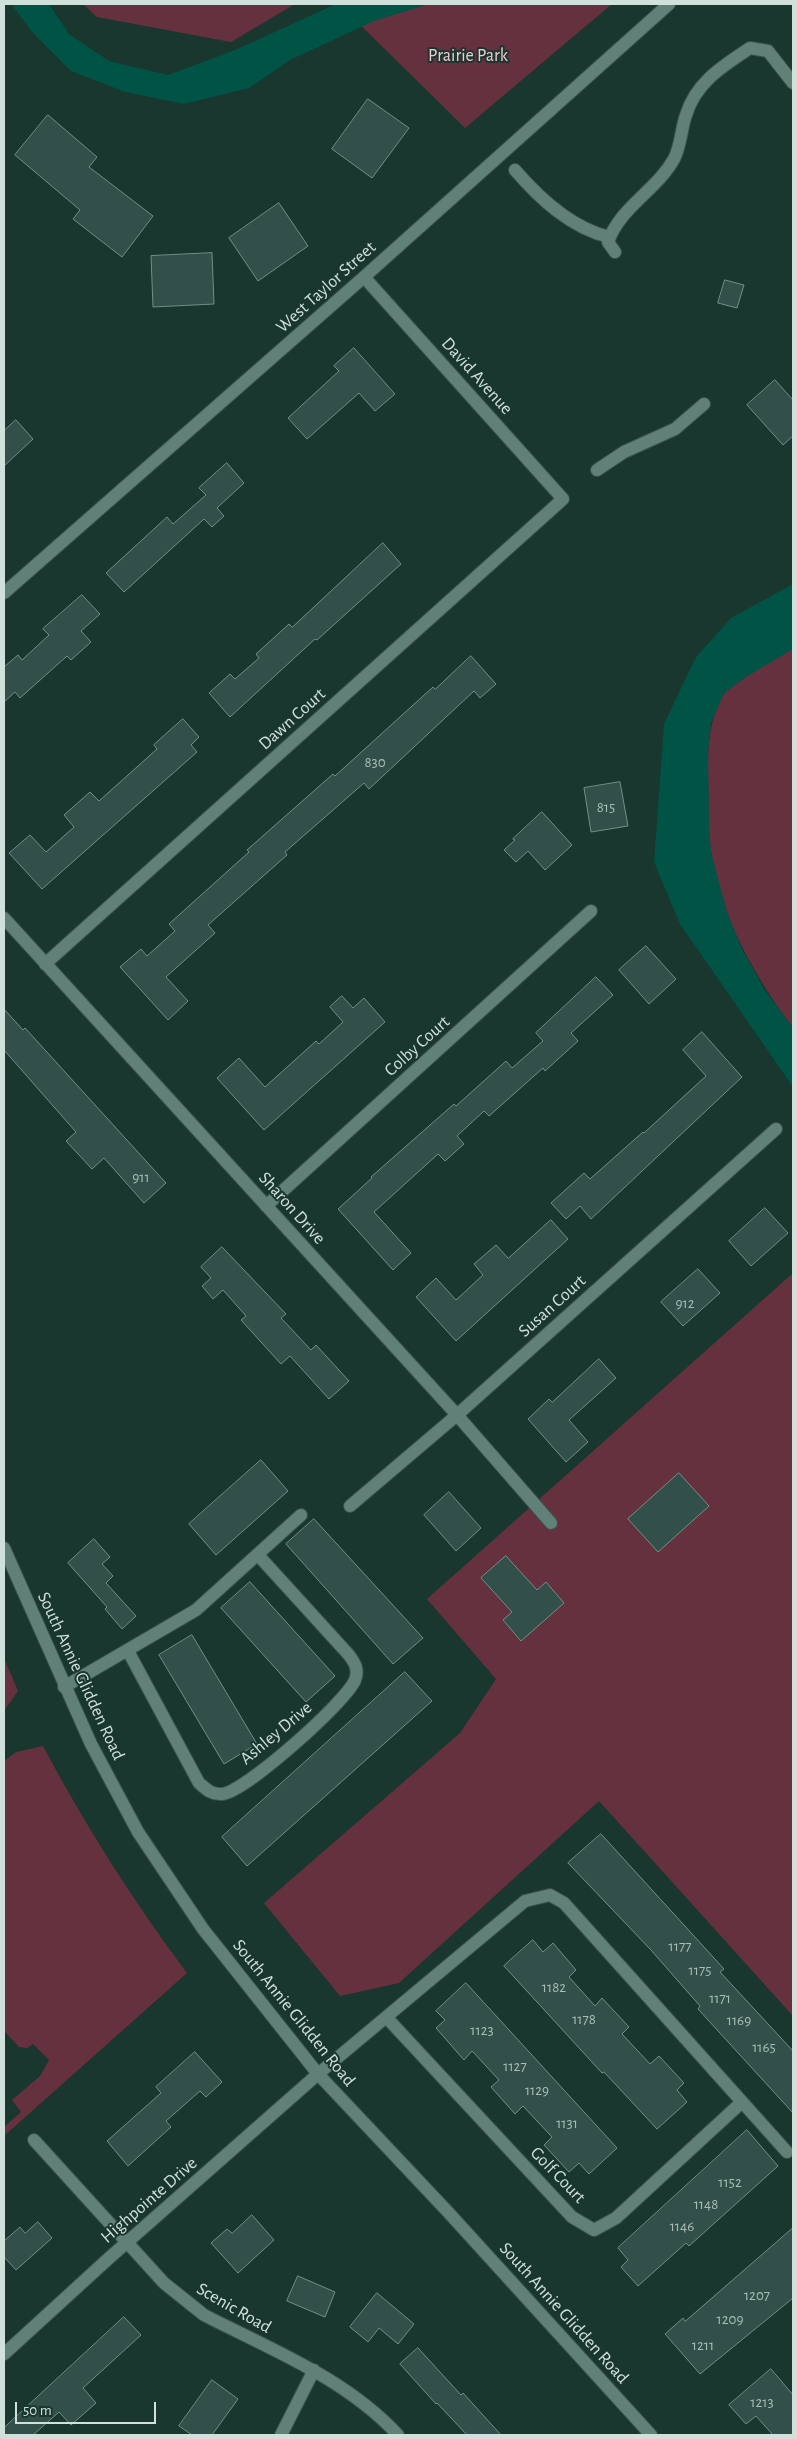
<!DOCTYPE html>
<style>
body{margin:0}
#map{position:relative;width:797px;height:2439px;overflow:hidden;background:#19362f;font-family:"Alegreya Sans",sans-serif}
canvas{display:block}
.frame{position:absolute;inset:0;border:5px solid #d0e1dc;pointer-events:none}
.scale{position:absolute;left:15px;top:2402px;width:141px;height:22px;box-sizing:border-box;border:2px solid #d0e1dc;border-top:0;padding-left:6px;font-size:15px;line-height:18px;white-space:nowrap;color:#d0e1dc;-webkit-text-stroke:4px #19362f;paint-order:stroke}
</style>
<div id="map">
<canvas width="797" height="2439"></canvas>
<div class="frame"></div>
<div class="scale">50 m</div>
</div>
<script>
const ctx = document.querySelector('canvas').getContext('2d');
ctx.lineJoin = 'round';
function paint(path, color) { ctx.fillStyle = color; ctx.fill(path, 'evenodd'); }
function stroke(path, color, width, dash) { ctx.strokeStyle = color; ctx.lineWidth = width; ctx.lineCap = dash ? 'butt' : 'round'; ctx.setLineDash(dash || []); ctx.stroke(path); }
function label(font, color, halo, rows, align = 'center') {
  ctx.font = font + ' "Alegreya Sans",sans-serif'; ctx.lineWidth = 4; ctx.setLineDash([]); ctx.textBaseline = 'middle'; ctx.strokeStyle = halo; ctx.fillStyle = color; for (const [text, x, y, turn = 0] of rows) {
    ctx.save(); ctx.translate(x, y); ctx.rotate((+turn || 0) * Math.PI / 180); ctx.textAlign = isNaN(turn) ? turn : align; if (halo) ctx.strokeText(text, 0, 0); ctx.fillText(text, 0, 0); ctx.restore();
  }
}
paint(new Path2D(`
 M83 4H295L231 42 97 17Z
 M339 4H612L465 128Z
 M793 649V1028C754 975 721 918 711 851 707 829 709 806 708 783 708 752 707 722 724 694 732 681 778 656 793 649Z
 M793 1273V2016L599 1801 399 1983 340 1996 264 1903 460 1733 496 1679 427 1599Z
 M4 1658 18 1691 4 1711Z
 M43 1746C85 1825 133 1901 187 1973L4 2136V2127L21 2112 12 2100 40 2076 49 2060 33 2044 27 2048 19 2047 4 2031V1761L16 1752Z`), '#66313e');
paint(new Path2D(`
 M11 4H49L69 34 109 61 168 75 235 50 336 4H429L374 21 290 60 249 88 184 104 125 92 71 71 34 34Z
 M793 584V649L746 677 724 693 711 723 708 750 709 828 711 852 717 875 727 912 742 949 765 990 793 1028V1087L680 924 654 862 664 724 693 663 697 656 731 618Z`), '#005345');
const building = new Path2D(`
 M368 99 409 128 372 178 332 149Z
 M48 115 97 157 89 167 153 216 122 257 73 219 80 210 15 155Z
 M279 203 308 246 258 281 229 238Z
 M212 253 214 304 153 307 151 256Z
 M725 280 744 285 737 308 718 303Z
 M354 348 395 394 375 411 359 393 307 439 288 418 339 371 334 366Z
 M775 380 793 400V436L783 445 747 405Z
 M16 420 33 439 4 466V431Z
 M227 463 244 483 217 508 224 516 212 527 204 519 124 592 106 573 167 517 173 524 206 495 199 488Z
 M383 543 401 564 317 640 315 639 230 717 209 693 230 674 235 679 259 658 256 654 289 624 292 627Z
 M82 595 100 614 81 631 91 642 71 660 67 656 20 698 15 692 4 702V667L18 655 22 660 49 635 43 629Z
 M471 656 496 684 480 698 474 691 369 789 364 783 285 852 287 855 208 925 215 933 166 977 188 1001 168 1020 120 967 141 949 147 956 175 931 169 924 249 852 247 850 333 774 335 776 433 687 435 689Z
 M183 719 199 737 191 745 197 752 42 889 9 853 30 835 46 852 74 827 64 815 90 792 99 801 157 749 154 745Z
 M620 782 628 826 591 832 584 788Z
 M542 812 572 845 545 870 528 851 516 862 504 850 515 840 513 839Z
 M646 946 676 979 649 1004 619 970Z
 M596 977 613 995 571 1033 578 1041 545 1071 543 1068 489 1116 484 1111 457 1136 464 1144 445 1161 438 1154 374 1212 411 1253 393 1270 338 1209 372 1178 371 1177 454 1104 456 1106 506 1061 512 1068 543 1041 536 1033Z
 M342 996 353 1008 364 998 385 1022 264 1130 217 1078 239 1058 265 1087 316 1041 319 1044 343 1022 330 1007Z
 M4 1009 23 1030 25 1028 166 1183 144 1203 104 1158 92 1169 66 1141 76 1132 4 1050Z
 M702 1032 742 1077 591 1219 580 1206 566 1219 551 1203 584 1173 590 1179 643 1132 644 1133 706 1076 683 1050Z
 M765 1208 788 1233 751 1266 729 1241Z
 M551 1220 568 1239 456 1341 416 1297 436 1278 456 1300 483 1275 474 1264 496 1245 508 1258Z
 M222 1247 286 1314 281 1318 311 1350 316 1345 349 1381 329 1399 290 1356 281 1364 241 1320 246 1316 223 1290 213 1299 202 1286 211 1278 201 1267Z
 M698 1269 720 1293 683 1326 661 1302Z
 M599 1359 616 1378 569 1420 588 1442 566 1462 528 1419 549 1399 552 1402Z
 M261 1460 288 1491 216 1555 189 1524Z
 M679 1473 709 1506 658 1552 628 1519Z
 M449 1492 481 1528 456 1551 424 1515Z
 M314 1519 423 1638 393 1664 286 1544Z
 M94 1539 110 1557 102 1564 113 1576 106 1583 136 1616 122 1629 105 1609 107 1607 68 1563Z
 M506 1556 537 1590 546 1582 564 1603 521 1641 503 1620 512 1612 481 1578Z
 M250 1582 335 1676 306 1702 221 1608Z
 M192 1635 257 1744 224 1764 159 1655Z
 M405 1672 432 1701 247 1866 222 1837Z
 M601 1834 724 1969 720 1972 793 2051V2113L698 2009 700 2006 650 1949 568 1863Z
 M533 1940 543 1952 553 1943 576 1970 569 1977 595 2006 602 1998 629 2027 622 2034 650 2064 659 2056 684 2083 677 2090 687 2102 657 2129 604 2072 602 2073 504 1966Z
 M466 1983 617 2148 589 2174 579 2163 569 2172 544 2145 552 2137 523 2106 515 2114 491 2087 499 2080 472 2051 464 2060 436 2028 445 2020 436 2011Z
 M195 2052 222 2082 206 2097 200 2091 166 2121 171 2127 128 2166 107 2141 161 2093 156 2087Z
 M747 2130 778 2166 689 2246 686 2243 638 2286 621 2267 628 2260 618 2248Z
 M252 2215 274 2240 238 2273 211 2243 227 2229 232 2233Z
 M38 2222 52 2238 16 2270 4 2257V2241L20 2227 25 2233Z
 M793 2228V2298L700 2374 665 2334 683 2318 685 2321Z
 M298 2276 335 2292 325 2317 287 2301Z
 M377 2293 414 2324 398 2344 379 2328 368 2342 350 2327Z
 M124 2317 141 2335 83 2388 96 2403 71 2425 59 2412 33 2435H4V2428Z
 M418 2348 461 2395 463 2393 501 2435H467L437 2403 436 2404 400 2364Z
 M771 2369 793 2395V2435H773L756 2416 746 2424 729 2405Z
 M212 2380 238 2399 212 2435H192L179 2426Z`);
paint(building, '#325049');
stroke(building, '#709087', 1);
const street = new Path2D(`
 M515 170C540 199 571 228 609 237
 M615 252 608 242C620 207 656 191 674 159 681 146 681 129 686 115 696 82 723 66 750 48L768 51 793 83
 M597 470 624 452 675 429 704 404
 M4 593 364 277 669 4
 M4 918 457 1415 551 1523
 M45 964 563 499 364 277
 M266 1206 591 911
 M350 1506 457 1415 776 1129
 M128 1651 199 1783C206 1789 212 1795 222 1794 244 1793 347 1701 355 1680 359 1670 355 1663 349 1655L258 1555
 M64 1687 196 1610 301 1515
 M387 2018 572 2217 594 2230 616 2218 742 2102
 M34 2140 164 2283 204 2315C272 2350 345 2378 398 2435
 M4 2354 108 2259 318 2074 525 1901 550 1895 564 1903 787 2152
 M281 2435 314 2370`);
const secondary = new Path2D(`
 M4 1548 91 1744 138 1832 203 1929 318 2074 448 2212 651 2435`);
stroke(street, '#3b544e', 14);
stroke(secondary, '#3b544e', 14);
stroke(street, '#618078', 12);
stroke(secondary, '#618078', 12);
label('15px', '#a8bdb7', null, [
 ["830",375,762],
 ["815",606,807],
 ["911",141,1177],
 ["912",685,1303],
 ["1177",680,1946],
 ["1175",700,1970],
 ["1182",554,1987],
 ["1171",720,1998],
 ["1178",584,2019],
 ["1169",739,2020],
 ["1123",482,2030],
 ["1165",764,2047],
 ["1127",515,2066],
 ["1129",537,2090],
 ["1131",567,2123],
 ["1152",730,2182],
 ["1148",706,2204],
 ["1146",682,2226],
 ["1207",757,2295],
 ["1209",730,2319],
 ["1211",703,2345],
 ["1213",762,2402]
]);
label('18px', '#f3c8d0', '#19362f', [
 ["Prairie Park",468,56]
]);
label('18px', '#d0e1dc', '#19362f', [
 ["West Taylor Street",326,287,-42],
 ["David Avenue",477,376,48],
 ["Dawn Court",292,719,-42],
 ["Colby Court",417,1046,-42],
 ["Sharon Drive",292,1208,48],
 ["Susan Court",552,1306,-42],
 ["South Annie Glidden Road",81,1676,65],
 ["Ashley Drive",276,1733,-40],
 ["South Annie Glidden Road",294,2013,51],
 ["Golf Court",558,2175,46],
 ["Highpointe Drive",149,2200,-41],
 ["Scenic Road",234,2308,30],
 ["South Annie Glidden Road",564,2313,48]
]);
</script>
